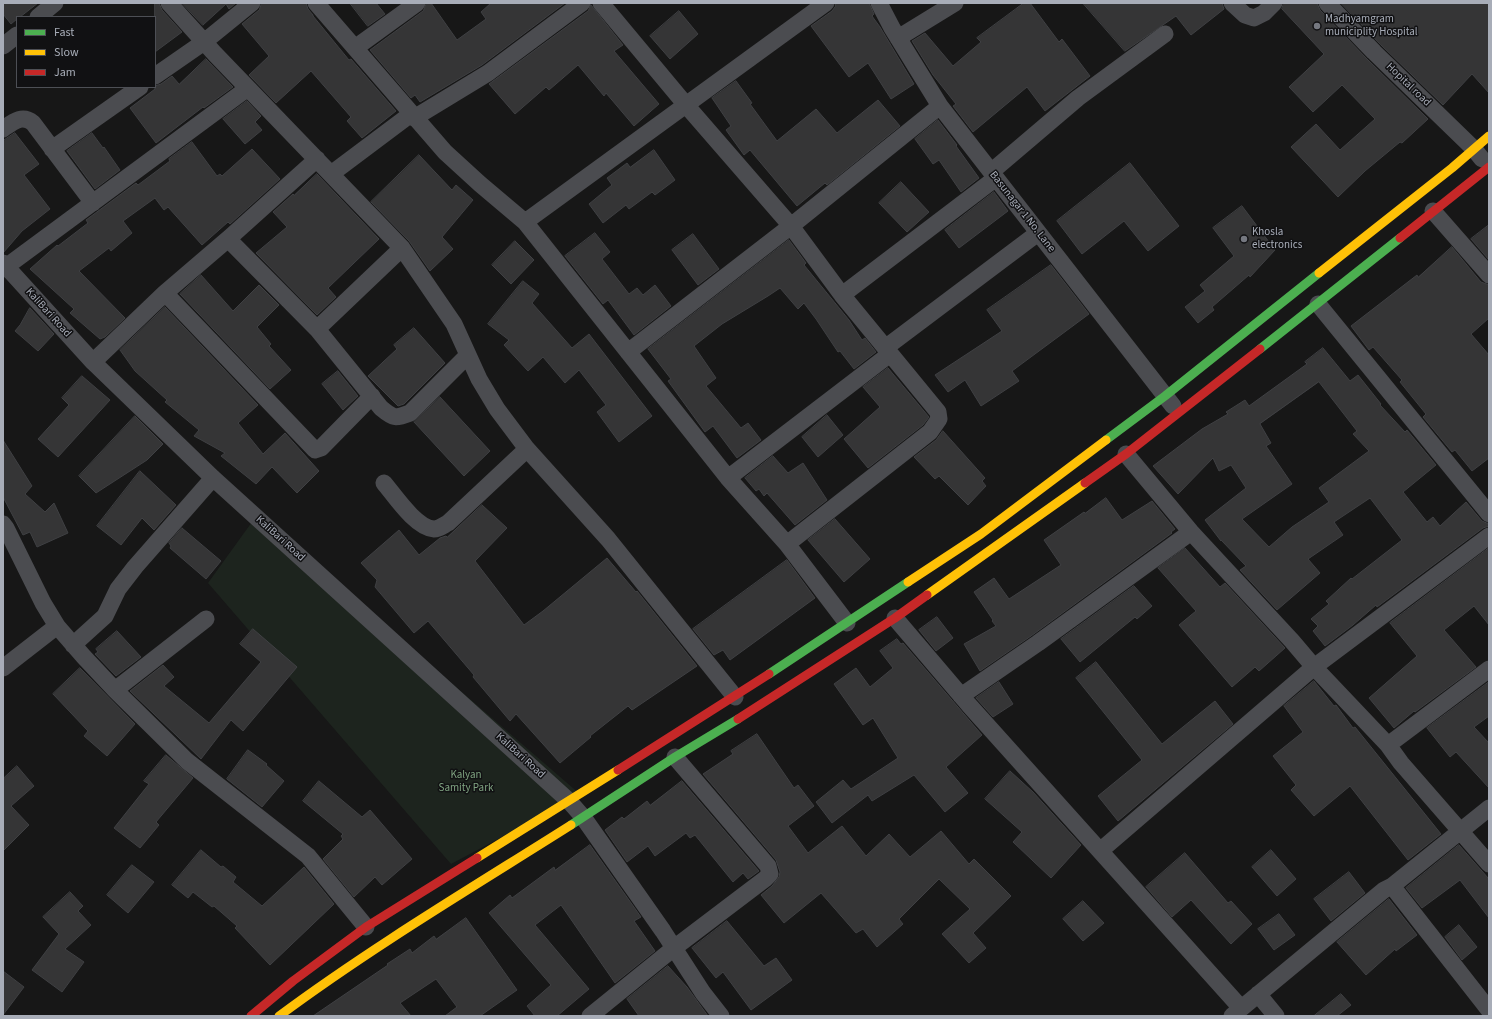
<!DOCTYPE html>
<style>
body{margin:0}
#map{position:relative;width:1492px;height:1019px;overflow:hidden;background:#171717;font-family:"Source Sans 3",sans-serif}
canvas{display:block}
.frame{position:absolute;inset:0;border:4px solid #a8adb8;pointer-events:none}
.legend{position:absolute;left:16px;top:16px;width:140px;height:72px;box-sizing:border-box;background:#111113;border:1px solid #4d4f55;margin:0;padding:5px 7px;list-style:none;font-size:12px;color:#a8adb8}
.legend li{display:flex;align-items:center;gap:8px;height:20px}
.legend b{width:20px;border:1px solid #4d4f55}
</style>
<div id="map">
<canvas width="1492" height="1019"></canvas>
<div class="frame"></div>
<ul class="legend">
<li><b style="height:5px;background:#4caf50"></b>Fast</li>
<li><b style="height:5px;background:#ffc107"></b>Slow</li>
<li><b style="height:5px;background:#c62828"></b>Jam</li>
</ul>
</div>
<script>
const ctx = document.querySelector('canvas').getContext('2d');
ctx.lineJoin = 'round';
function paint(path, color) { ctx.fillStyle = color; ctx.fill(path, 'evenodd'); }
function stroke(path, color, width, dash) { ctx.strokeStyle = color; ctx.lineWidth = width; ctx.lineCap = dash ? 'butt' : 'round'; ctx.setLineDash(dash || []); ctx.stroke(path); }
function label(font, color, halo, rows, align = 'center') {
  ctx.font = font + ' "Source Sans 3",sans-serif'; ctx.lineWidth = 3; ctx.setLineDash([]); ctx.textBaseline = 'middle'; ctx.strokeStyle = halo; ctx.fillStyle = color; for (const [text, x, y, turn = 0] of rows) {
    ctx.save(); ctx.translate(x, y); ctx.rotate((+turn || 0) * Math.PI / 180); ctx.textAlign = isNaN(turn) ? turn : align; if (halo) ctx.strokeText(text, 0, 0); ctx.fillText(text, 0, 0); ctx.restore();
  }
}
paint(new Path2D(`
 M257 515 581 795 451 864 208 583Z`), '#1d241e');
const building = new Path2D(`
 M3 3H38L20 17H17V19L11 24 3 14Z
 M155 3H159L162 10 182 32 155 52Z
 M182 3H236L229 9 226 4 203 25Z
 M262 3H306L308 9 313 15V16L349 60 351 59 396 111 362 138 347 121 351 117 311 71 276 103 249 75 269 56 242 24 259 10Z
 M350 3H376L385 14 368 26Z
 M427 3H431L457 40 486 19 481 12 491 3H565L482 65 420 102 415 95 411 98 370 50 423 11Z
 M836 3H869L874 14 872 16 880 27 914 84 891 99 868 63 849 77 811 26 832 11 835 7Z
 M1024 3H1030L1059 42 1062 39 1090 76 1045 111 1027 87 973 132 953 106 956 104 933 75 912 41 925 33 953 66 981 42 977 38Z
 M1083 3H1222L1224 9 1191 35 1176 16 1125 51Z
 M1284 3H1317L1320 10 1367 59 1428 119 1402 143 1400 142 1365 171 1338 197 1291 147 1316 124 1340 150 1375 119 1342 85 1313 112 1289 87 1324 54 1282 9Z
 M1341 3H1489V93L1472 74 1443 105 1381 45Z
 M591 5 623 45 614 51 659 104 634 126 606 93 604 96 578 65 549 90 546 87 515 114 489 84 588 11Z
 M679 11 698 34 670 59 650 36Z
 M206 59 233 87 204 108 203 107 156 143 130 108 155 89V86L161 84 172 76 179 84Z
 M736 81 752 103 750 104 777 141 816 109 837 133 878 100 900 126 827 185 825 183 797 206 750 150 744 155 726 130 731 126 712 98Z
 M247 101 261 116 255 122 262 130 245 144 223 119Z
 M938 120 957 145 956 146 979 178 961 192 939 160 933 164 915 139Z
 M15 133 39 164 24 175 50 209 22 231 3 253V141Z
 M92 133 103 148 104 147 120 170 95 189 67 151Z
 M192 142 217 176 220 174 222 176 252 149 280 179 230 224 228 222 202 245 168 207 164 210 155 198 123 221 132 233 111 251 109 248 79 271 125 318 105 337 100 339 70 313 74 309 30 269 57 245 58 246 88 223 86 220 136 183 138 185 170 161 169 159Z
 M654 150 675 180 655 195 652 192 629 209 626 205 603 223 589 204 612 185 607 178 627 163 630 167Z
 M419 155 452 190 456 185 473 200 442 237 453 249 430 271 409 241 371 202Z
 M1130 163 1179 226 1148 251 1124 221 1082 254 1057 221Z
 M317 174 379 239 328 288 336 297 317 315 256 253 287 227 273 212 293 194 294 195Z
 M901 182 929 212 907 232 879 203Z
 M994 192 1008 211 959 248 945 230Z
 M1242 206 1275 250 1250 277 1249 275 1212 307 1214 310 1198 323 1185 307 1205 291 1200 285 1234 256 1213 228Z
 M1489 225V260L1471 239Z
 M595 233 610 252 602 259 629 294 637 288 643 295 655 285 671 306 634 335 608 300 603 304 565 256Z
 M693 234 719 269 698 285 672 250Z
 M789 240 806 263 804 265 849 320 862 340 865 338 876 352 854 369 840 351 838 352 816 319 804 303 798 309 780 288 768 296 722 324 694 346 716 378 706 386 741 428 748 423 761 440 737 458 713 426 705 432 668 381 671 379 648 349Z
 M515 241 534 260 511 284 492 265Z
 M1452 247 1481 282 1489 285V318L1471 334 1489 355V458L1472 471 1455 450 1452 452 1423 417 1426 414 1400 382 1402 380 1373 347 1369 350 1351 326 1417 275 1418 277Z
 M1051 265 1089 314 1012 371 1019 381 981 406 965 380 948 392 935 375 1002 331 987 310Z
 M201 275 233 311 259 285 279 305 257 327 271 344 269 346 291 370 270 389 180 294Z
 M523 281 539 294 532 303 572 348 589 334 652 416 619 442 597 412 606 405 579 370 565 383 543 357 528 371 504 345 509 340 488 324Z
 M165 307 258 405 238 423 263 454 285 433 319 471 297 493 272 467 256 484 221 456 225 453 194 436 199 430 165 402 167 400 135 371 120 350Z
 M30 308 54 334 38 351 15 331 20 325Z
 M414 328 445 363 404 404 398 406 368 376 397 349 394 345Z
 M1323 348 1350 381 1358 375 1381 404 1380 405 1405 432 1407 430 1436 465 1403 492 1427 522 1433 517 1440 526 1466 502 1482 521 1489 524V526L1483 528 1377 607 1376 605 1353 625 1325 646 1313 631 1318 626 1311 619 1329 604 1326 601 1351 578 1352 579 1402 540 1370 498 1334 522 1343 535 1308 559 1320 573 1277 610 1240 570 1246 566 1221 540V541L1205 520 1246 488 1231 465 1219 471 1213 458 1178 494 1153 466 1202 429 1228 414 1226 412 1245 400 1249 406 1307 364 1305 362ZM1319 382 1357 431 1353 434 1369 451 1319 488 1329 502 1292 527 1269 547 1242 519 1292 484 1266 446 1271 443 1260 424Z
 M888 368 929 417 923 425 868 468 844 439 880 407 863 387Z
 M338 371 358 396 343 410 322 384Z
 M82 376 110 400 58 457 38 439 69 405 62 398Z
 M440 397 490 451 464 476 414 422Z
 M827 415 843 435 818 457 802 437Z
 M135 416 163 444 147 460 96 493 79 476Z
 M943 431 985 478 982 481 986 486 968 505 939 476 935 479 914 457 936 440Z
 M3 440 32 486 25 494 45 512 54 503 68 533 37 547 30 532 23 535 3 497Z
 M773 456 788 473 803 463 827 500 795 525 767 493 764 496 759 489 756 491 745 478Z
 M140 471 176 505 154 530 142 518 121 545 97 526Z
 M1106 498 1122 520 1152 501 1175 529 1171 532 1172 533 1031 636 980 671 964 644 996 626 992 621 993 620 974 592 994 578 1009 599 1061 565 1044 540 1084 512 1085 513Z
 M482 505 507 528 475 561 524 625 543 611 607 558 636 592 637 591 697 666 632 710 628 706 590 736 591 737 560 763 516 714 510 721 473 677 474 675 428 621 414 633 375 587 377 580 361 563 399 530 419 555 440 538 446 536 447 537Z
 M835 519 870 559 844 582 808 540Z
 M182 528 221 561 206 579 170 548 171 546 169 543Z
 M1185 548 1220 587 1225 583 1285 648 1259 671 1255 667 1232 687 1179 625 1196 611 1158 568Z
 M1489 548V625L1474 606 1444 630 1476 667 1415 712 1414 711 1394 728 1369 698 1417 656 1390 623Z
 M787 560 815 598 730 660 723 650 714 655 693 629Z
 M1134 586 1152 606 1137 619 1135 617 1080 662 1061 639Z
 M937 617 953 638 936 651 919 630Z
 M253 629 297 667 243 731 231 720 201 759 130 691 163 665 174 677 164 686 209 723 261 662 240 644Z
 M117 631 141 657 116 676 95 654 98 652 96 649Z
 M897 639 901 644 903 643 982 735 946 767 968 793 945 812 914 775 872 801 868 795 832 823 816 802 843 780 851 789 898 758 873 718 863 725 834 684 856 668 870 687 893 668 880 651Z
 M1096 662 1162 744 1215 701 1233 724 1118 821 1098 796 1142 760 1076 678Z
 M80 668 135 724 107 756 84 736 88 731 53 694Z
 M1314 681 1334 706 1336 705 1353 728 1355 727 1441 834 1408 860 1350 786 1314 816 1291 790 1296 785 1273 756 1303 732 1284 706Z
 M999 682 1013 704 993 717 976 698Z
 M1489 682V716L1474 727 1489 743V788L1456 752 1450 757 1427 728Z
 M757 734 794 788 798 785 814 806 788 826 808 853 842 826 866 856 889 834 910 857 941 831 969 864 974 859 1011 896 973 933 986 948 969 963 942 934 970 909 939 879 899 919 903 924 877 947 863 929 856 933 821 893 784 923 761 895 772 886 779 877 780 872 776 860 703 774 733 754 731 751Z
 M248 750 267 764 266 765 284 781 262 807 227 779Z
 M166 755 193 778 156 822 159 825 140 848 114 828 149 784 144 781Z
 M17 766 34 786 11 806 29 825 3 851V779Z
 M1010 771 1033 792 1081 845 1051 878 1013 842 1022 832 985 799Z
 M319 781 362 817 370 810 412 859 382 885 375 877 354 897 323 859 343 839 341 836 343 834 303 801Z
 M682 781 759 871 748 879 743 873 733 882 695 835 690 838 686 833 655 856 648 846 627 862 605 830 622 817 624 819 647 801 650 805Z
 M590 845 641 917 634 921 655 951 615 983 561 905 535 925 589 989 557 1016H535L527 1006 551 985 489 913 510 895 512 898 554 867 555 870Z
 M1459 845 1489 879V918L1460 880 1422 908 1406 888Z
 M201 850 221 867 223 866 236 877 233 882 262 906 304 867 334 904 270 965 235 928 237 926 214 906 212 907 193 892 188 898 172 885Z
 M1271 850 1296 879 1277 896 1252 867Z
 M1185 853 1228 903 1231 901 1252 924 1231 944 1191 900 1172 917 1146 887Z
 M132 865 154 882 128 913 107 895Z
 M1349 872 1365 893 1331 921 1314 899Z
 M70 892 83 906 78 911 91 925 65 949 84 962 62 992 32 970 59 934 43 917Z
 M1389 899 1417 935 1396 951 1395 949 1366 975 1337 942Z
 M1083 901 1104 923 1083 941 1063 919Z
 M1279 914 1295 935 1274 950 1258 929Z
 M466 918 517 990 480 1016H445L457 1007 436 979 400 1003 411 1016H313L388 965 387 964 410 949 412 953 434 936 436 939Z
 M727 921 764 966 776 958 792 980 751 1010 723 972 716 978 692 948Z
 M1459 925 1477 947 1462 960 1445 937Z
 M668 966 687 987 708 1016H639L627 999Z
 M3 971 24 987 3 1015Z
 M1341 994 1351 1005 1337 1016H1314Z`);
paint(building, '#353536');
stroke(building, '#3f4043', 1);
stroke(new Path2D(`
 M169 3 215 54 402 248 454 324 479 379 497 409 527 449 608 539 735 697
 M316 3 445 152 480 184 525 222 728 478 787 544 847 623
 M601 3 686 105 791 226 842 295 938 412 939 419 930 432 787 544
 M879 3 892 28 940 106 1173 406
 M1232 3 1245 15 1254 18 1264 13 1274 3
 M1327 3 1374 52 1474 149 1482 159
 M38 17 55 3
 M898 38 955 3
 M3 46 17 35
 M355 48 417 3
 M155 76 204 42 252 3
 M414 118 488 73 582 3
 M3 129C13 122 22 114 33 123L93 203
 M52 149 140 87
 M991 172 1078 98 1165 34
 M331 174 411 114
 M1433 211 1489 275
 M525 222 826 3
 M228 239 317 159
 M3 263 93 362 213 478 569 801 583 817 663 931 703 993 721 1016
 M3 269 248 88
 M165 293 315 450 321 448 372 396
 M842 295 996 178
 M1318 304 1489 514
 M317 329 381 408C393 418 395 419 410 413L468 355
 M885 348 1038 233
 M628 352 791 226 940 106
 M93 362 165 293 228 239 317 329 402 248
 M1126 454 1191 532 1292 641 1314 667 1388 745 1401 763 1489 864
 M728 478 890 354
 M384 483C395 496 416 528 434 529 439 529 444 525 448 523L527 449
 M3 524 6 528 43 603 57 626 84 657 115 690 187 761 308 856 366 927
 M895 618 969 705 1241 1008
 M73 645 105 616 118 589 135 567 213 478
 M3 668 57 626
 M115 690 206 619
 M961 696 1038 643 1191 532
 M1388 745 1489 669
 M1100 851 1314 667 1489 536
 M1392 886 1489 1010
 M1258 994 1276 1016
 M590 1016 674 948 765 879 770 874 768 866 675 757
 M1232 1016 1384 890 1392 886 1489 808`), '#4b4c50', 17);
stroke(new Path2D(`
 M1260 349 1400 238
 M1106 440 1165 396 1319 273
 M769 674 908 582
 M571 825 675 757 738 719`), '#4caf50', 9);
stroke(new Path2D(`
 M1319 273 1452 168 1489 136
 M908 582 981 534 1106 440
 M927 595 1085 483
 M477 858 618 770
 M279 1016C372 947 473 887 571 825`), '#ffc107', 9);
stroke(new Path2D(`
 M1400 238 1489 167
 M1085 483 1126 454 1260 349
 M738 719 895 618 927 595
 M618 770 769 674
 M251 1016 293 981 366 927 477 858`), '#c62828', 9);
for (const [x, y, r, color] of [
 [1317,26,4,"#757880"],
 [1244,239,4,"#757880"]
]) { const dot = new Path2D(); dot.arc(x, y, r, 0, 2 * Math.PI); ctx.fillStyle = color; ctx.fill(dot); stroke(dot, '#111113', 1.5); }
label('11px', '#a8adb8', '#111113', [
 ["Madhyamgram",1325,20],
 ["municiplity Hospital",1325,33],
 ["Khosla",1252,233],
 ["electronics",1252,246]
], 'left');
label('11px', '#a8adb8', '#111113', [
 ["Hopital road",1408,85,44],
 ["Basunagar 1 No. Lane",1022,212,52],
 ["KaliBari Road",48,313,48],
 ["KaliBari Road",280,539,42],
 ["KaliBari Road",520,756,42]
]);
label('11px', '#7fa381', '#111113', [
 ["Kalyan",466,776],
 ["Samity Park",466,789]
]);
</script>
